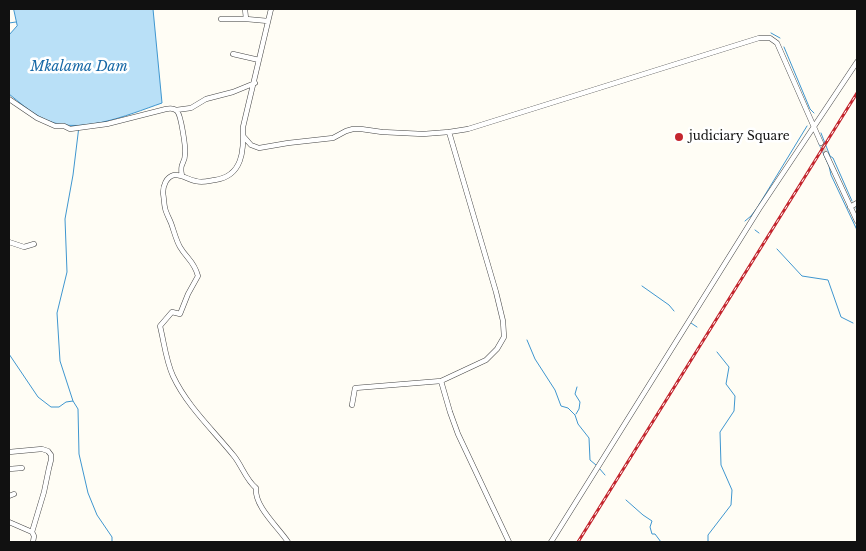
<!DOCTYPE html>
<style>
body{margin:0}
#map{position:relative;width:866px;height:551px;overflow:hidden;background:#fffdf5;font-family:"Libre Baskerville",serif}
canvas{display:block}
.frame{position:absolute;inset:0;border:10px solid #111;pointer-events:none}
</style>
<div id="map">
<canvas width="866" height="551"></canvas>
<div class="frame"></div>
</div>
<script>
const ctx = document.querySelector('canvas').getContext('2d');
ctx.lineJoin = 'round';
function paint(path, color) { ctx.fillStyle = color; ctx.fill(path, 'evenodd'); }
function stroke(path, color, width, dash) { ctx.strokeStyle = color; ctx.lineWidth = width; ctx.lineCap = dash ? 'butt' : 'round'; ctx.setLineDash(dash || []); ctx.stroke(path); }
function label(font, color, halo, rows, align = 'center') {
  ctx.font = font + ' "Libre Baskerville",serif'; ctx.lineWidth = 5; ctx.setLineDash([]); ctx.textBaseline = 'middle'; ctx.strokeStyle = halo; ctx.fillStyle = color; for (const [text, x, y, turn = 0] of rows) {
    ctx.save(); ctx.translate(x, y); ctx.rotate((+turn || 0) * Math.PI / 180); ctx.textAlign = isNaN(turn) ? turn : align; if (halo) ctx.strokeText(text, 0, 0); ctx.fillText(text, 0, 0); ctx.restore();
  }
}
const water = new Path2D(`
 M14 9H153L162 103C127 115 76 138 40 117 29 111 19 102 9 94V35L17 26Z`);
paint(water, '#b9e0f7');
stroke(water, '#3f96cf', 1);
stroke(new Path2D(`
 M9 23 16 22
 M771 33 780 38
 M784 47 810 109 814 113
 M821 133 830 156 833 158 852 201
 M819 144 829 166 831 175 857 230
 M856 208 857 211
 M745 221 751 216 757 208 807 126
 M755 230 759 233
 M777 249 802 276 828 280 841 317 853 323
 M642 286 669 305 674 311
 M691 323 697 327
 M527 340 535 359 555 390 561 406 568 408 575 415 578 424 589 438 590 460 596 465
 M9 354 38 397 51 407H59L66 402 73 401 78 409 79 454 88 493 97 515 112 537V542
 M73 401 60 361 57 313 67 272 65 219 73 175 79 126
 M576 414 579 409 580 402 575 394 577 387
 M599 468 605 475
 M626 500 643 515 652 521 650 527 652 534H655L661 542
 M708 542V535L731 505 732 490 721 465 720 432 734 411 735 396 726 384 729 367 717 352`), '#3f96cf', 1);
stroke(new Path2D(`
 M821 143 826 154`), '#dbdad3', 4.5, [4.5, 2]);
const minor = new Path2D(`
 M245 9 246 19
 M271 9 243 127C244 150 243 176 215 180 208 181 202 183 196 181 188 180 182 174 174 175 166 177 163 186 163 193 164 198 164 204 165 208 166 213 169 218 171 223 174 231 176 240 180 247 187 259 194 261 198 276L188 294 180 314 172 312 160 326C164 342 166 361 173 376 187 406 213 430 234 456 242 466 246 480 256 488 254 506 278 527 288 542
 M221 19H246L268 21
 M233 54 259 60
 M9 99 37 118 55 126H64L70 129 107 124 166 109C170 108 174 108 177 111 181 115 186 148 185 154 185 165 179 162 182 176
 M176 110 191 108 206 99 233 92 255 83
 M244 137 251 145 259 148 288 143 333 138 346 131 353 129H361L382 132 423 134 449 132 468 129 759 38H770L777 43 821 143
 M826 154 857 221
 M850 207 857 203
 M9 242 24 247 34 244
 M441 381 486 360 497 349 504 337 503 321 496 292 449 132
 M352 405 355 388 441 381 450 412 458 434 509 542
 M9 452 42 449 48 451 51 455V460L49 468 44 492 32 532
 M9 469 22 468
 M9 496 14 494
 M9 522 32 532 34 536 33 542
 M551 542 759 209 857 62`);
stroke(minor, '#444', 5.5);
stroke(minor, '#fff', 4.5);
const rail = new Path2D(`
 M578 542 857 93`);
stroke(rail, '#c4262e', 3);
stroke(rail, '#fff', 1, [4]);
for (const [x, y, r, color] of [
 [679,137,5,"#c4262e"]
]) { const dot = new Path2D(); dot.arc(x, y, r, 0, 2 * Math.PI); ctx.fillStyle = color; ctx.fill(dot); stroke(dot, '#fff', 2); }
label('12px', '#111', '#fff', [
 ["judiciary Square",689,137]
], 'left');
label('italic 14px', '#1768a6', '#fff', [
 ["Mkalama Dam",79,67]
]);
</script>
